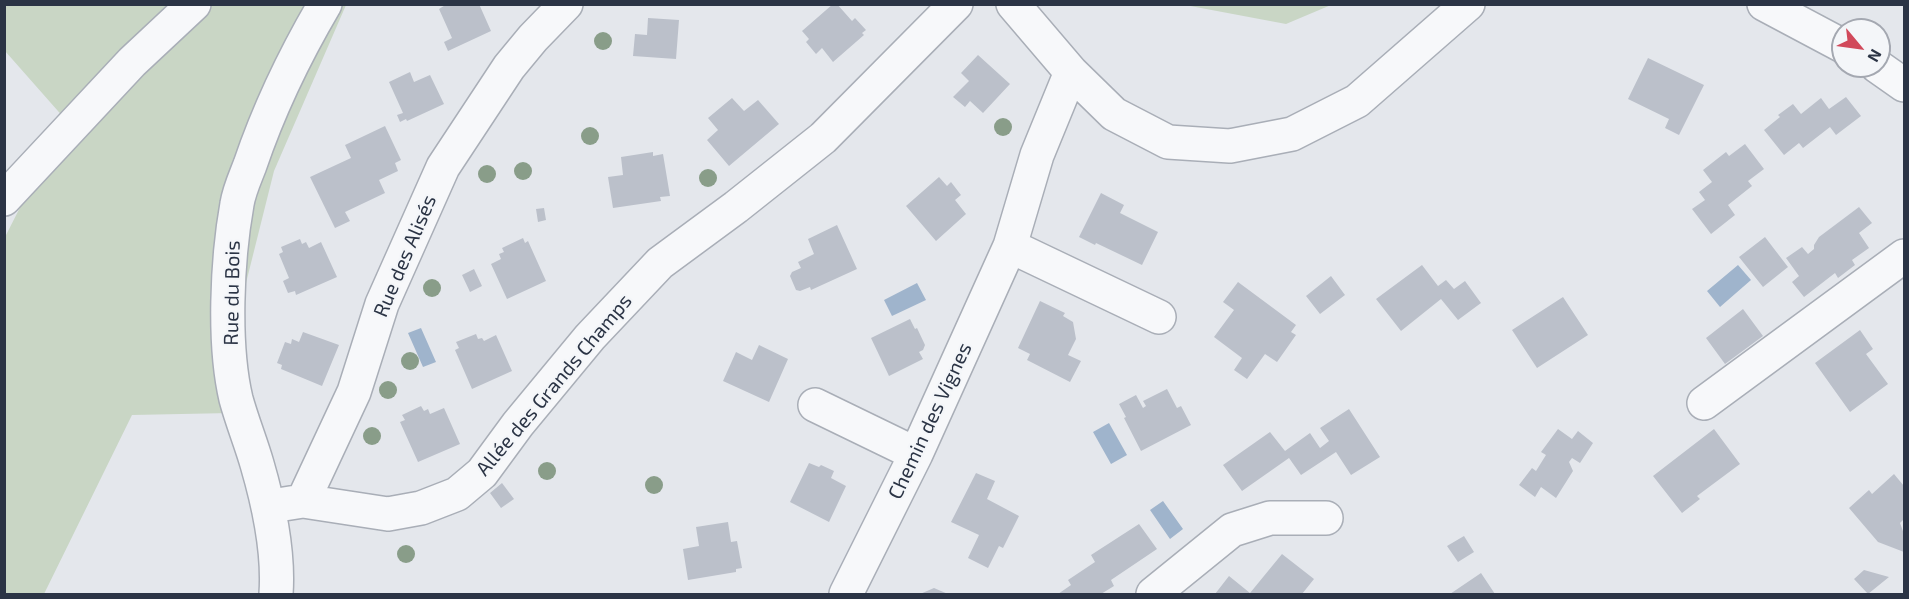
<!DOCTYPE html>
<meta charset="utf-8">
<style>
body{margin:0}
#map{position:relative;width:1909px;height:599px;overflow:hidden;background:#e4e7ec;font-family:"Exo 2",sans-serif}
canvas{display:block}
.frame{position:absolute;inset:0;border:6px solid #2b3445;pointer-events:none}
.north{position:absolute;left:1831px;top:18px;width:60px;height:60px;box-sizing:border-box;background:#f4f6f9;border:2px solid #a4a8b1;border-radius:50%;rotate:119deg;font-size:16px;font-weight:700;line-height:24px;text-align:center;color:#2b3445}
.north::after{content:'';display:block;margin:auto;width:21px;height:27px;background:#d1495b;clip-path:polygon(50% 0,100% 100%,50% 72%,0 100%)}
</style>
<div id="map">
<canvas width="1909" height="599"></canvas>
<div class="frame"></div>
<div class="north">N</div>
</div>
<script>
const ctx = document.querySelector('canvas').getContext('2d');
ctx.lineJoin = 'round';
function paint(path, color) { ctx.fillStyle = color; ctx.fill(path, 'evenodd'); }
function stroke(path, color, width, dash) { ctx.strokeStyle = color; ctx.lineWidth = width; ctx.lineCap = dash ? 'butt' : 'round'; ctx.setLineDash(dash || []); ctx.stroke(path); }
function label(font, color, halo, rows, align = 'center') {
  ctx.font = font + ' "Exo 2",sans-serif'; ctx.lineWidth = 4.5; ctx.setLineDash([]); ctx.textBaseline = 'middle'; ctx.strokeStyle = halo; ctx.fillStyle = color; for (const [text, x, y, turn = 0] of rows) {
    ctx.save(); ctx.translate(x, y); ctx.rotate((+turn || 0) * Math.PI / 180); ctx.textAlign = isNaN(turn) ? turn : align; if (halo) ctx.strokeText(text, 0, 0); ctx.fillText(text, 0, 0); ctx.restore();
  }
}
paint(new Path2D(`
 M5 5H346L274 171 245 287 231 413 132 415 44 594H5L4 239 65 119 5 51Z
 M1185 5H1331L1286 24Z`), '#c9d6c5');
paint(new Path2D(`
 M1738 265 1751 280 1720 307 1707 291Z
 M917 283 926 300 892 316 884 300Z
 M421 328 436 362 423 367 408 333Z
 M1109 423 1127 455 1111 464 1093 432Z
 M1163 501 1183 529 1170 539 1150 510Z`), '#9fb4cc');
paint(new Path2D(`
 M447 4H479L491 31 448 51 444 42 452 38 439 9Z
 M833 4H837L852 21 855 18 866 30 862 33 864 35 833 62 822 48 816 54 806 42 809 39 802 31Z
 M648 18 679 20 676 59 633 56 635 34 647 35Z
 M978 55 1010 84 983 113 970 101 965 107 953 97 969 81 961 73Z
 M1648 58 1704 85 1679 135 1665 128 1669 119 1628 99Z
 M410 72 414 82 430 75 444 104 407 121 406 119 400 122 397 115 403 113 389 82Z
 M1846 97 1861 116 1836 135 1830 127 1803 148 1799 143 1784 155 1764 130 1780 117 1778 115 1793 104 1801 114 1821 98 1829 109Z
 M732 98 744 111 758 100 779 124 729 166 707 140 718 130 708 118Z
 M385 126 401 160 395 163 398 171 379 180 385 193 345 212 350 221 335 228 310 177 351 158 345 145Z
 M1745 144 1764 169 1748 181 1752 186 1728 205 1735 215 1711 234 1692 209 1705 200 1699 192 1712 182 1703 170 1726 152 1729 156Z
 M653 152V156L663 154 670 196 660 197 661 201 613 208 608 177 623 175 621 157Z
 M939 177 947 186 951 182 961 195 955 200 966 214 936 241 906 206Z
 M1101 193 1124 205 1120 213 1158 232 1142 265 1096 243 1095 245 1079 237Z
 M1859 207 1872 223 1859 233 1869 248 1852 260 1855 265 1838 278 1835 273 1804 297 1792 282 1799 276 1786 258 1802 247 1808 254 1814 249V245L1819 237Z
 M544 208 546 220 538 222 536 209Z
 M837 225 857 269 811 290 810 287 800 291 796 290 790 276 792 272 801 268 798 262 814 254 808 239Z
 M1765 237 1788 267 1763 287 1739 257Z
 M523 238 525 243 528 241 546 281 507 299 491 264 501 259 499 254 504 252 502 248Z
 M300 239 302 244 306 242 309 248 321 242 337 277 296 295 295 291 288 293 283 281 289 278 279 254 283 252 281 247Z
 M1422 265 1438 286 1446 280 1454 289 1465 281 1481 303 1458 320 1441 299 1401 331 1376 299Z
 M474 269 482 286 470 292 462 275Z
 M1331 276 1345 295 1320 314 1306 296Z
 M1238 282 1296 325 1291 332 1296 335 1277 362 1265 354 1247 379 1234 370 1242 358 1214 337 1234 310 1223 302Z
 M1563 297 1588 335 1537 368 1512 330Z
 M1040 301 1065 313 1063 316 1073 322 1076 339 1068 355 1081 361 1070 382 1027 360 1030 354 1018 348Z
 M1743 309 1763 336 1725 364 1706 338Z
 M910 319 915 329 917 328 925 345 923 350 919 352 923 359 889 376 871 338Z
 M1860 330 1873 349 1866 354 1888 384 1850 412 1815 363Z
 M303 332 339 345 322 386 281 369 282 365 277 363 285 342 291 344 292 339 299 342Z
 M476 334 478 339 482 338 484 341 496 335 512 371 472 389 455 350 459 348 456 342Z
 M759 345 788 359 769 402 723 381 736 352 752 360Z
 M1167 389 1177 408 1181 406 1191 425 1141 451 1124 418 1126 417 1119 404 1136 395 1143 408 1146 406 1143 401Z
 M421 406 424 411 428 409 430 414 444 408 460 444 418 462 400 422 405 420 402 415Z
 M1349 409 1380 457 1351 475 1336 452 1301 475 1289 458 1242 491 1223 465 1270 432 1285 451 1310 433 1320 448 1329 441 1320 428Z
 M1558 429 1572 439 1578 431 1593 443 1580 463 1572 458 1569 462 1573 471 1556 498 1541 487 1535 497 1519 485 1532 468 1536 471 1546 455 1541 452Z
 M1714 429 1740 464 1697 496 1700 499 1682 513 1653 476Z
 M809 463 819 467 821 465 834 471 831 478 846 486 829 522 790 502Z
 M976 473 995 481 987 499 1019 516 1003 548 999 546 988 568 968 558 979 535 951 522Z
 M1894 474 1904 486V519L1900 523 1904 534V552L1878 542 1849 508 1869 490 1872 494Z
 M502 483 514 499 501 508 490 493Z
 M728 522 731 542 737 541 742 568 736 569V572L688 580 683 549 699 546 696 527Z
 M1139 524 1157 549 1111 580 1114 586 1101 594H1058L1071 585 1068 580 1095 562 1091 555Z
 M1464 536 1474 552 1458 562 1447 546Z
 M1282 554 1314 579 1302 594H1215L1229 576 1250 593Z
 M1864 570 1889 577 1868 594 1854 579Z
 M1481 573 1495 594H1450Z
 M934 588 948 594H920Z`), '#bbc0ca');
const minor = new Path2D(`
 M1013 4 1071 72 1114 114 1168 142 1230 146 1292 134 1357 101 1468 4
 M1764 4 1843 46
 M1877 66 1904 85
 M4 199 132 62 194 4
 M1010 246 1159 317
 M1704 403 1904 256
 M815 405 916 454
 M303 501 388 514 421 508 457 494 482 473 518 424 590 337 660 263 736 207 823 138 956 4
 M284 504 303 501 354 392 382 304 443 167 509 67 533 38 566 4
 M276 594C279 552 269 505 257 464 251 443 242 421 236 399 223 344 227 260 237 204 239 191 245 178 250 165 269 109 295 55 325 4
 M846 594 916 454 1010 246 1037 155 1071 72
 M1153 594 1232 530 1270 518H1326`);
stroke(minor, '#a9aeb7', 36);
stroke(minor, '#f7f8fa', 33);
ctx.fillStyle = '#899d89';
for (const [x, y] of [
 [603,41],
 [1003,127],
 [590,136],
 [523,171],
 [487,174],
 [708,178],
 [432,288],
 [410,361],
 [388,390],
 [372,436],
 [547,471],
 [654,485],
 [406,554]
]) { ctx.beginPath(); ctx.arc(x, y, 9, 0, 2 * Math.PI); ctx.fill(); }
label('20px', '#2b3445', '#f4f6f9', [
 ["Rue des Alisés",405,256,-67],
 ["Rue du Bois",232,293,-89],
 ["Allée des Grands Champs",554,385,-50],
 ["Chemin des Vignes",930,421,-65]
]);
</script>
